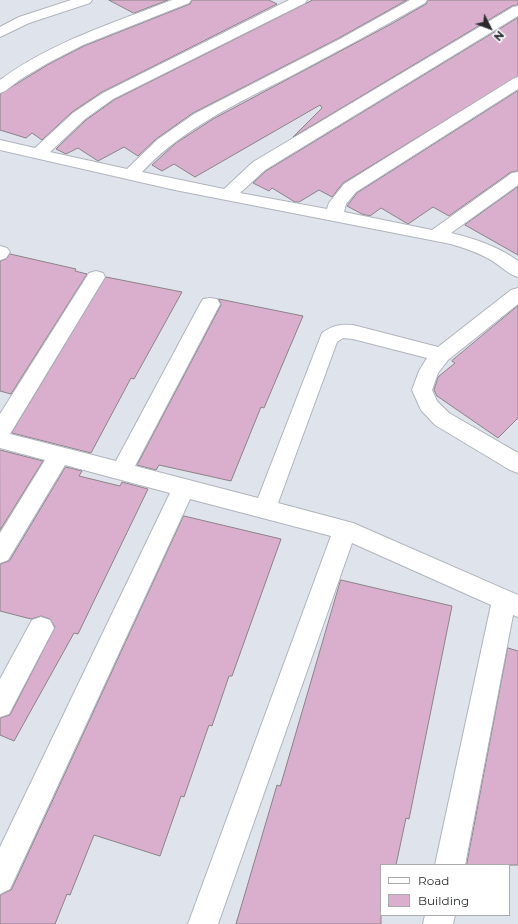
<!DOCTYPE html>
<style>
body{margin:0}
#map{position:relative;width:518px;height:924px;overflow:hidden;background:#dfe3eb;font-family:Montserrat,sans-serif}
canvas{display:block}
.legend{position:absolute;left:380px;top:864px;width:130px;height:52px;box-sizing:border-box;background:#fff;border:1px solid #a9aaab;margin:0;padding:5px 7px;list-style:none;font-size:12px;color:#292b2e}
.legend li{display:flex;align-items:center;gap:8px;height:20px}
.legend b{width:20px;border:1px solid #a9aaab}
.north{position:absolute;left:470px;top:8px;width:40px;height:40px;-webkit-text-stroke:3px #fff;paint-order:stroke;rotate:132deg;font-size:11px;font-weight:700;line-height:16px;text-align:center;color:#292b2e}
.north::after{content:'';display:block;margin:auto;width:14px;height:18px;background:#292b2e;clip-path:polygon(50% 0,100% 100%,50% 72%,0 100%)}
</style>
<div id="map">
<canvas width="518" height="924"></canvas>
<ul class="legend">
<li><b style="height:5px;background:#fff"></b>Road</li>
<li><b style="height:11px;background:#d9afcd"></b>Building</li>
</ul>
<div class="north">N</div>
</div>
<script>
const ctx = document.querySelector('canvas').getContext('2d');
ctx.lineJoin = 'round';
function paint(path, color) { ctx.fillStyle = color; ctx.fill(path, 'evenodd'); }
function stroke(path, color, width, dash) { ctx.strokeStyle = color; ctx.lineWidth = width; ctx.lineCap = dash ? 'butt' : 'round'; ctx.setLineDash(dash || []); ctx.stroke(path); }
const building = new Path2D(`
 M109 0H168L134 13Z
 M192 0H269L277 4 102 92 72 112 42 140 32 133 26 138 0 130V94L49 64 84 46 190 4Z
 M313 0H407L339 38 193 113 156 139 138 156 124 147 98 161 78 148 66 154 56 149 86 120 114 100Z
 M428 0H518V5L512 6 293 137 322 108 320 105 195 177 174 164 162 171 152 165 176 143 213 119 393 23 426 4Z
 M518 18V76L343 183 332 197 319 190 299 202H295L272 188 269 191 253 183 266 171Z
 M518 91V171L511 172 449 216 433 207 408 224 381 208 370 216 362 214 347 206 357 193Z
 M518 187V255L465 225Z
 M10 254 76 269 75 271 87 274 11 394 0 391V261L6 259Z
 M106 277 182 292 134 379 131 378 91 453 12 433Z
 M219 299 303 316 264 408 261 407 231 481 159 465 156 470 137 465 221 305Z
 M518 306V418L498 438 437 396 434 390 438 377 455 363 452 361Z
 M0 450 43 461 0 530Z
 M66 467 82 471 79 476 120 486 122 482 148 489 78 634 74 633 14 741 0 735V718L10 715 55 627 50 619 41 616 31 619 0 611V564L9 561Z
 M184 516 281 539 232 676H229L212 726 209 725 184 797 181 796 160 856 94 835 70 895 67 894 55 924H0V895L11 890Z
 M341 580 452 606 409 819 406 818 396 865H381V924H236L277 785 280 786Z
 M508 648 518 651V865H467Z`);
paint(building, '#d9afcd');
stroke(building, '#8a8388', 1);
const minor = new Path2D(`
 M71 0H92L90 3 29 23 0 37V27L19 17Z
 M172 0H191L189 3 83 45 48 63 21 79 5 91 0 93V80C51 42 114 23 172 0Z
 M289 0H307L305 3 113 99 85 119 50 152 127 169 157 140 194 114 340 39 410 0H427L425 3C381 28 336 52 291 76 238 103 183 128 142 172L224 189 253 162 513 7 518 6V16L265 170 240 193 327 209 329 203 344 184 513 79 518 77V89L356 192 346 204 344 212 432 230 512 173 518 172V185L451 233C475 239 498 246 518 261V277C507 274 499 264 489 259 477 252 464 248 451 244L175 190 0 150V140L35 148 73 113 103 93Z
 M0 246 7 248 10 252 6 258 0 260Z
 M96 271 103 273 105 277 10 434 116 461 200 304 203 299 210 298 217 299 220 304 135 466 258 498 322 333C333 325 340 324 353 325L438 347 511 290 518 288V304L448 360 438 373 432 390 437 401 449 413 518 453V473L510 470 435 425 421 410 412 390 419 371 427 358 353 339 343 338 337 342 278 503 353 523 518 595V617L513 615 465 865H435L491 605 352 543 218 924H188L331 536 190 499 10 889 0 894V847L170 493 65 465 8 560 0 563V533L45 460 0 448V414L89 273Z
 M41 617 50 620 54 628 9 714 0 717V679L32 620Z
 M425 915H455L453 924H423Z`);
stroke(minor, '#b0b4bc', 2);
paint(minor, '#fff');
</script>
